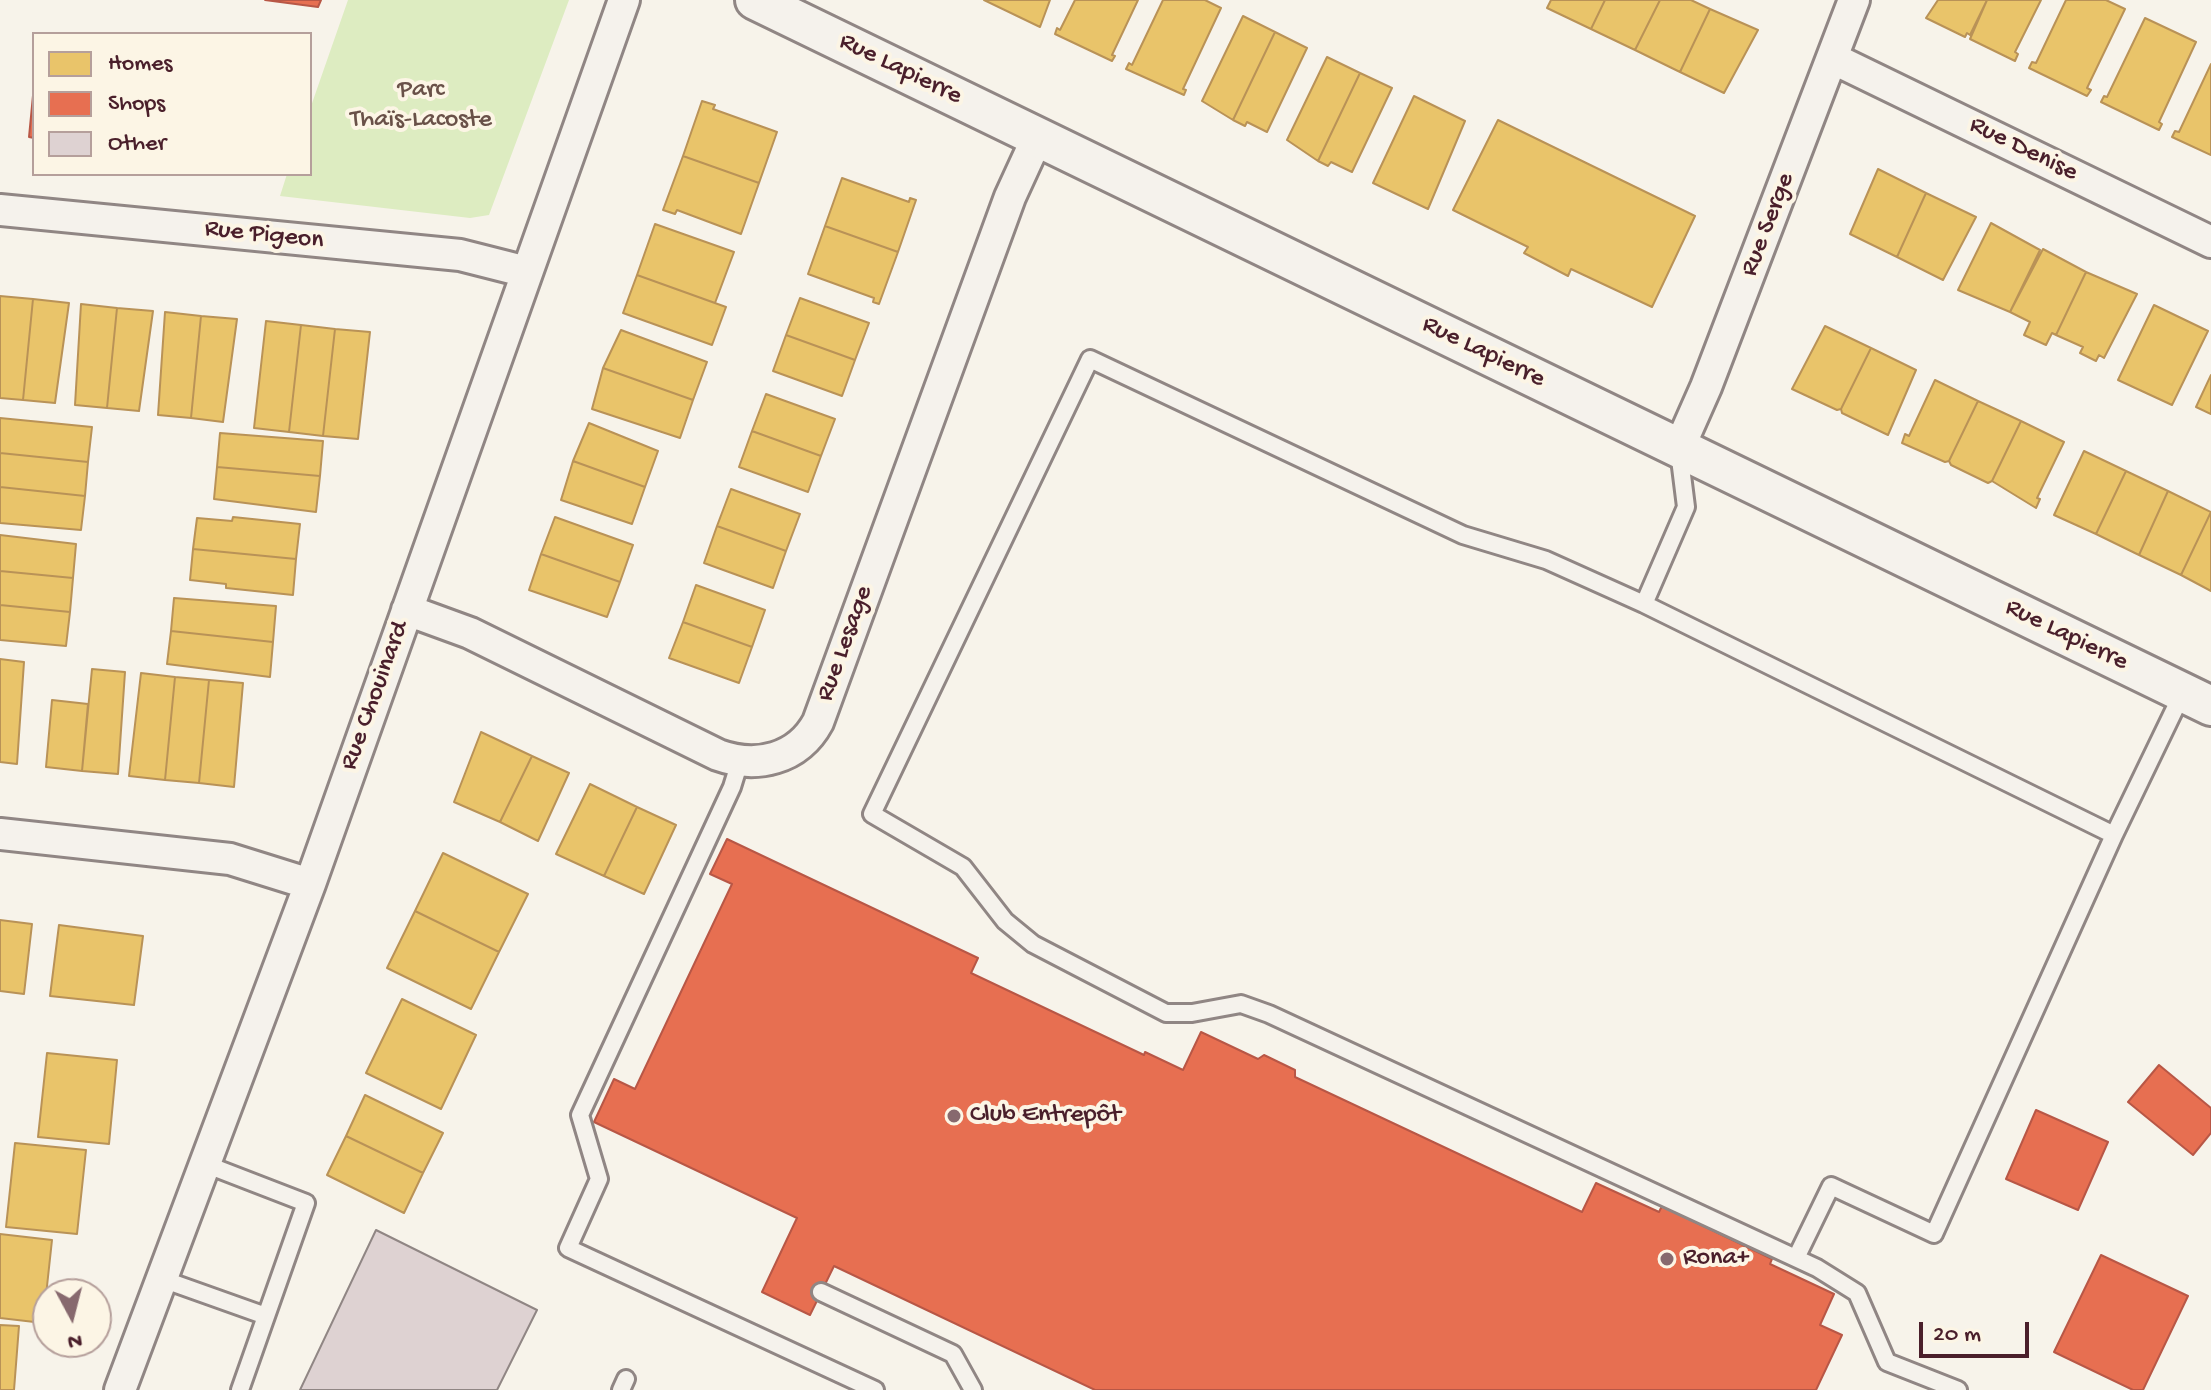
<!DOCTYPE html>
<meta charset="utf-8">
<style>
body{margin:0}
#map{position:relative;width:2211px;height:1390px;overflow:hidden;background:#f7f3ea;font-family:"Gochi Hand",sans-serif}
canvas{display:block}
.legend{position:absolute;left:32px;top:32px;width:280px;height:144px;box-sizing:border-box;background:#fcf5e5;border:2px solid #b59f9b;margin:0;padding:10px 14px;list-style:none;font-size:24px;color:#4a1f2b}
.legend li{display:flex;align-items:center;gap:16px;height:40px}
.legend b{width:40px;border:2px solid #b59f9b}
.north{position:absolute;left:32px;top:1278px;width:80px;height:80px;box-sizing:border-box;background:#fcf5e5;border:2px solid #b59f9b;border-radius:50%;rotate:173deg;font-size:22px;font-weight:700;line-height:32px;text-align:center;color:#4a1f2b}
.north::after{content:'';display:block;margin:auto;width:28px;height:36px;background:#87696e;clip-path:polygon(50% 0,100% 100%,50% 72%,0 100%)}
.scale{position:absolute;left:1919px;top:1322px;width:110px;height:36px;box-sizing:border-box;border:4px solid #4a1f2b;border-top:0;padding-left:10px;font-size:24px;line-height:28px;white-space:nowrap;color:#4a1f2b;-webkit-text-stroke:6px #fcf5e5;paint-order:stroke}
</style>
<div id="map">
<canvas width="2211" height="1390"></canvas>
<ul class="legend">
<li><b style="height:22px;background:#e9c46a"></b>Homes</li>
<li><b style="height:22px;background:#e76f51"></b>Shops</li>
<li><b style="height:22px;background:#ded2d2"></b>Other</li>
</ul>
<div class="north">N</div>
<div class="scale">20 m</div>
</div>
<script>
const ctx = document.querySelector('canvas').getContext('2d');
ctx.lineJoin = 'round';
function paint(path, color) { ctx.fillStyle = color; ctx.fill(path, 'evenodd'); }
function stroke(path, color, width, dash) { ctx.strokeStyle = color; ctx.lineWidth = width; ctx.lineCap = dash ? 'butt' : 'round'; ctx.setLineDash(dash || []); ctx.stroke(path); }
function label(font, color, halo, rows, align = 'center') {
  ctx.font = font + ' "Gochi Hand",sans-serif'; ctx.lineWidth = 8; ctx.setLineDash([]); ctx.textBaseline = 'middle'; ctx.strokeStyle = halo; ctx.fillStyle = color; for (const [text, x, y, turn = 0] of rows) {
    ctx.save(); ctx.translate(x, y); ctx.rotate((+turn || 0) * Math.PI / 180); ctx.textAlign = isNaN(turn) ? turn : align; if (halo) ctx.strokeText(text, 0, 0); ctx.fillText(text, 0, 0); ctx.restore();
  }
}
paint(new Path2D(`
 M348 0H569L489 215 470 218 280 196 287 174H310V109Z`), '#ddecc1');
const homes = new Path2D(`
 M984 0H1050L1040 27Z
 M1075 0H1138L1112 55 1115 56 1112 61 1055 34 1057 28 1060 30Z
 M1163 0H1205L1221 8 1183 89 1186 90 1184 95 1126 69 1129 63 1132 65Z
 M1551 0H1605L1591 29 1547 8Z
 M1605 0H1660L1635 50 1591 29Z
 M1660 0H1691L1710 9 1680 72 1635 50Z
 M1938 0H1987L1970 35 1967 33 1965 37 1926 18Z
 M1987 0H2041L2015 52 2018 54 2015 61 1970 39Z
 M2066 0H2106L2125 9 2087 88 2091 90 2087 96 2029 68 2032 62 2036 63Z
 M1710 9 1758 30 1724 93 1680 72Z
 M1243 16 1275 32 1233 120 1202 101Z
 M2145 18 2196 42 2159 122 2162 124 2159 130 2101 102 2104 96 2107 97Z
 M1275 32 1307 48 1267 132 1247 122 1245 126 1233 120Z
 M1327 57 1360 73 1318 161 1287 140Z
 M2211 64V155L2172 137 2175 131 2179 132Z
 M1360 73 1392 88 1352 172 1331 162 1328 166 1318 161Z
 M1414 96 1465 121 1428 209 1373 183Z
 M702 101 715 105 713 109 777 132 759 183 683 156Z
 M1498 120 1695 216 1652 307 1571 269 1568 276 1524 253 1528 247 1453 210Z
 M683 156 759 183 741 234 677 210 675 214 663 210Z
 M1878 169 1926 193 1897 257 1850 234Z
 M842 178 909 202 910 198 916 200 898 252 825 226Z
 M1926 193 1976 217 1943 280 1897 257Z
 M1991 223 2040 250 2010 312 1958 290Z
 M655 224 734 252 715 303 637 275Z
 M825 226 898 252 879 304 873 302 874 298 808 274Z
 M2043 249 2086 272 2056 335 2052 333 2046 345 2024 335 2030 322 2010 312Z
 M2086 272 2137 294 2104 358 2099 355 2096 361 2080 353 2083 347 2056 335Z
 M637 275 726 307 712 345 623 313Z
 M0 296 33 299 23 400 0 398Z
 M800 298 869 323 855 360 786 335Z
 M33 299 69 303 55 403 23 400Z
 M81 304 117 308 107 408 75 405Z
 M2154 305 2208 331 2172 405 2118 380Z
 M117 308 153 311 139 411 107 408Z
 M165 312 201 316 191 418 158 415Z
 M201 316 237 319 223 422 191 418Z
 M266 321 301 325 289 432 254 428Z
 M301 325 335 329 323 436 289 432Z
 M1825 326 1871 348 1841 409 1837 410 1792 389Z
 M335 329 370 332 358 439 323 436Z
 M621 330 707 362 693 400 603 368Z
 M786 335 855 360 842 396 773 371Z
 M1871 348 1916 370 1888 435 1842 413 1841 409Z
 M603 368 693 400 680 438 592 409Z
 M2211 375V414L2196 407Z
 M1935 380 1978 401 1949 461 1945 462 1902 443 1905 434 1909 436Z
 M766 394 835 419 821 456 752 431Z
 M1978 401 2021 421 1992 481 1988 483 1951 465 1949 461Z
 M0 418 92 427 88 462 0 453Z
 M2021 421 2064 442 2037 498 2040 499 2036 508 1992 481Z
 M589 423 658 451 645 487 573 461Z
 M752 431 821 456 808 492 739 467Z
 M220 433 323 441 320 476 217 467Z
 M2084 451 2126 471 2096 534 2054 515Z
 M0 453 88 462 85 496 0 487Z
 M573 461 645 487 632 524 561 500Z
 M217 467 320 476 316 512 214 499Z
 M2126 471 2168 491 2139 555 2096 534Z
 M0 487 85 496 81 530 0 523Z
 M731 489 800 514 786 551 717 526Z
 M2168 491 2211 512 2181 575 2139 555Z
 M2211 512V591L2181 575Z
 M233 517 300 524 296 559 193 549 197 518 232 521Z
 M555 517 633 545 620 582 541 554Z
 M717 526 786 551 773 588 704 563Z
 M0 535 76 544 73 578 0 571Z
 M193 549 296 559 293 595 226 588V584L190 580Z
 M541 554 620 582 607 617 529 590Z
 M0 571 73 578 70 612 0 605Z
 M696 585 765 610 752 647 683 622Z
 M174 598 276 606 273 642 171 631Z
 M0 605 70 612 66 646 0 640Z
 M683 622 752 647 739 683 669 658Z
 M171 631 273 642 270 677 167 664Z
 M0 659 24 662 17 764 0 762Z
 M92 669 125 672 118 774 82 771Z
 M141 673 175 677 165 780 129 776Z
 M175 677 209 680 199 783 165 780Z
 M209 680 243 683 234 787 199 783Z
 M52 700 88 704 82 771 46 767Z
 M481 732 532 756 500 822 454 802Z
 M532 756 569 773 538 841 500 822Z
 M590 784 637 807 604 876 556 854Z
 M637 807 676 825 644 894 604 876Z
 M443 853 528 894 499 952 415 911Z
 M415 911 499 952 471 1009 387 968Z
 M0 920 32 924 24 994 0 991Z
 M59 925 143 936 134 1005 50 996Z
 M402 999 476 1035 441 1109 366 1073Z
 M47 1053 117 1060 109 1144 38 1137Z
 M365 1095 443 1133 423 1173 346 1136Z
 M346 1136 423 1173 404 1213 327 1175Z
 M15 1143 86 1150 77 1234 6 1227Z
 M0 1234 52 1240 43 1323 0 1318Z
 M0 1325 19 1326 14 1390H0Z`);
paint(homes, '#e9c46a');
stroke(homes, '#b99257', 2);
const shops = new Path2D(`
 M265 0H321L318 7Z
 M34 85V138L29 137Z
 M727 839 978 958 971 973 1144 1055 1145 1052 1183 1070 1201 1032 1258 1059 1264 1055 1295 1070V1077L1582 1212 1596 1183 1659 1212 1662 1206 1772 1259 1770 1264 1834 1294 1820 1325 1842 1335 1816 1390H1095L834 1266 810 1315 762 1292 797 1218 594 1122 614 1079 635 1089 732 884 710 874Z
 M2159 1065 2211 1108V1133L2193 1155 2128 1102Z
 M2036 1110 2108 1142 2078 1210 2006 1179Z
 M2101 1255 2188 1296 2143 1390H2133L2054 1352Z`);
paint(shops, '#e76f51');
stroke(shops, '#b85746', 2);
const building = new Path2D(`
 M376 1230 537 1310 497 1390H300Z`);
paint(building, '#ded2d2');
stroke(building, '#908684', 2);
const service = new Path2D(`
 M1644 604 1686 507 1679 451
 M740 761 732 787 580 1115 599 1179 568 1248 875 1390
 M205 1164 306 1203 240 1390
 M1796 1258 1831 1186 1934 1234 2114 835 2183 692
 M162 1279 266 1316
 M821 1292 953 1354 973 1390
 M621 1390 626 1379
 M1958 1390 1887 1362 1857 1293 1817 1268 1269 1014 1241 1004 1192 1013H1166L1033 944 1005 921 963 867 872 814 1090 359 1463 535 1546 560 1644 604 2114 835`);
const minor = new Path2D(`
 M1834 59 2211 242
 M0 210 460 255 527 272
 M1679 448 1706 387 1854 0
 M407 610 470 633 718 755C757 769 798 759 818 722L1010 197 1038 136
 M0 834 230 859 310 884
 M120 1390 310 884 624 0`);
const tertiary = new Path2D(`
 M755 0 2211 706`);
stroke(service, '#908684', 22);
stroke(minor, '#908684', 36);
stroke(tertiary, '#908684', 44);
stroke(service, '#f5f2ec', 16);
stroke(minor, '#f5f2ec', 30);
stroke(tertiary, '#f5f2ec', 38);
for (const [x, y, r, color] of [
 [954,1116,8,"#87696e"],
 [1667,1259,8,"#87696e"]
]) { const dot = new Path2D(); dot.arc(x, y, r, 0, 2 * Math.PI); ctx.fillStyle = color; ctx.fill(dot); stroke(dot, '#fcf5e5', 3); }
label('26px', '#4a1f2b', '#fcf5e5', [
 ["Rue Lapierre",900,70,26],
 ["Rue Denise",2023,150,26],
 ["Rue Serge",1769,225,-69],
 ["Rue Pigeon",264,236,6],
 ["Rue Lapierre",1483,353,26],
 ["Rue Lapierre",2066,636,26],
 ["Rue Lesage",846,644,-70],
 ["Rue Chouinard",376,696,-70]
]);
label('26px', '#695148', '#fcf5e5', [
 ["Parc",421,91],
 ["Thaïs-Lacoste",421,121]
]);
label('26px', '#4a1f2b', '#fcf5e5', [
 ["Club Entrepôt",970,1116],
 ["Rona+",1683,1259]
], 'left');
</script>
